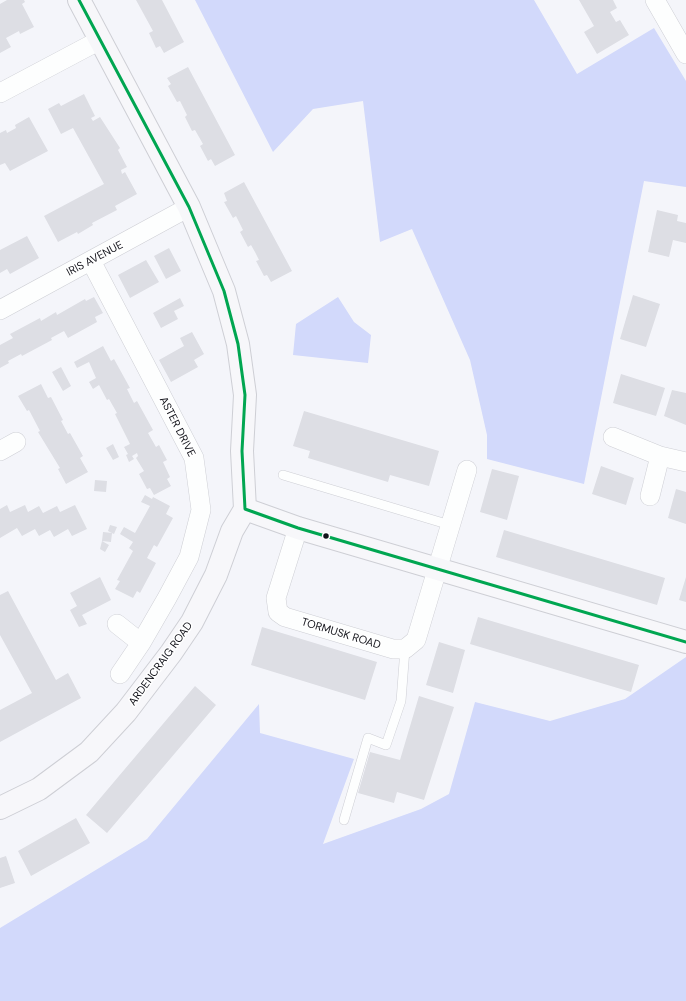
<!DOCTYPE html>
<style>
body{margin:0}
canvas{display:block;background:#f4f5fa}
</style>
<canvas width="686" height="1001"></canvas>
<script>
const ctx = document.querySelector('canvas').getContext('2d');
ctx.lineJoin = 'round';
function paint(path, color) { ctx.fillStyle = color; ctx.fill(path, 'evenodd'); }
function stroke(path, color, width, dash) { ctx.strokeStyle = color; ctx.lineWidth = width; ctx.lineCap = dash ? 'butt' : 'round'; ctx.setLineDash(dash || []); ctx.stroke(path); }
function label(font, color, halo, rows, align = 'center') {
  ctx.font = font + ' "DM Sans",sans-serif'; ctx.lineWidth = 3; ctx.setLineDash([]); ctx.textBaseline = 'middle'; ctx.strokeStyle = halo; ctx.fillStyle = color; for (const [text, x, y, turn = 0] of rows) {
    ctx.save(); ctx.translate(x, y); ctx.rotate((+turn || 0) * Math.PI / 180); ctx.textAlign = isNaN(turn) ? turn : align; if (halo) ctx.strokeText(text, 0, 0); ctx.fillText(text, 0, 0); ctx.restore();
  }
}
paint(new Path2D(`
 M195 0H534L577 74 654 28 686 81V187L644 181 584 484 487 459V435L470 360 412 229 380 242 363 101 313 109 273 152Z
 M338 297 354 322 371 335 368 363 293 355 296 324Z
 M686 657V1001H0V928L147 839 259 704 260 733 354 759 323 844 421 809 449 794 475 702 550 721 625 699Z`), '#d2d9fb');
paint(new Path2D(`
 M7 0H24L25 2 22 4 34 27 20 34 19 31 6 38 11 47 0 53V4Z
 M136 0H162L184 42 164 53 160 46 156 48 149 33 153 31Z
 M579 0H613L617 8 610 12 616 22 620 20 629 35 597 54 584 32 594 26Z
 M188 67 235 155 215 166 211 159 208 161 200 146 203 144 195 130 192 131 185 117 187 115 180 101 177 102 168 86 171 84 167 78Z
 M84 94 95 116 91 118 93 121 100 117 120 148 118 150 127 167 121 170 122 174 125 172 137 194 115 206 117 210 92 223 93 225 78 234 77 232 58 242 44 216 104 184 73 128 61 134 48 109 59 103 61 106Z
 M29 117 48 151 10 171 5 163 0 165V133L6 130 7 133 16 128 15 125Z
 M244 182 292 271 271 282 267 275 264 276 256 261 259 260 255 252 251 245 248 247 240 232 243 230 236 216 233 218 224 202 227 201 224 193Z
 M657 210 678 215 677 221 686 223V243L673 240 669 257 648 252Z
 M27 236 39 258 10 274 7 269 0 273V250Z
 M169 248 181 271 166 279 154 256Z
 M146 260 159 282 130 298 118 275Z
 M633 295 660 304 646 347 620 339Z
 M94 297 103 313 95 317 97 322 68 338 64 331 51 338 52 340 22 356 21 354 8 361 9 363 0 368V345L13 338 10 334 40 318 41 321 56 312 57 315 85 299 86 301Z
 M180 298 184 306 174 311 178 319 161 328 153 313Z
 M192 332 204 354 194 360 198 367 171 382 159 360 184 346 180 338Z
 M103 346 111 361 114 359 130 388 127 389 134 403 137 401 153 430 148 433 156 447 159 445 167 460 163 462 170 477 167 479 171 486 154 495 150 488 147 489 139 474 144 471 136 458 138 456 137 453 132 456 134 459 129 462 126 455 128 454 124 447 130 444 115 414 117 413 109 399 107 400 99 385 93 389 89 382 96 378 89 362 77 368 74 362Z
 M61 367 71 386 63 391 52 372Z
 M621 374 665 388 656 416 613 403Z
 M41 384 48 398 51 397 63 420 61 421 68 434 70 433 83 456 80 458 88 472 66 484 58 469 60 468 38 432 40 431 29 410 27 411 18 396Z
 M672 390 686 393V425L664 416Z
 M304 411 439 451 429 486 390 475 388 482 308 458 310 451 293 446Z
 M113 444 119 457 113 460 106 448Z
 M601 466 634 478 626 505 592 494Z
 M492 469 519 476 507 520 480 512Z
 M95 480 107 481 106 492 94 491Z
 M676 489 686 492V524L668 518Z
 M145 495 152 499 153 497 170 506 166 514 173 518 157 547 154 545 147 558 156 563 140 593 137 591 133 598 115 589 120 581 117 580 133 551 129 548 133 542 120 534 124 527 135 533 150 506 141 502Z
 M7 505 10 512 25 505 28 512 39 506 43 513 57 506 60 512 75 505 87 529 72 536 68 529 54 537 50 530 39 536 35 529 22 536 17 528 0 538V509Z
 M110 525 117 527 114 534 108 531Z
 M504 530 665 578 657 605 496 557Z
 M103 532 112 533 111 542 102 541Z
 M102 541 109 545 105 552 100 549Z
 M100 577 111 600 82 615 87 624 79 627 70 610 77 606 70 593Z
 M686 577V602L679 600Z
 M8 591 56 680 68 673 81 698 0 742V710L32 693 0 635V595Z
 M478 617 639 665 631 692 470 644Z
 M262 627 377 662 365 700 251 665Z
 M439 642 465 650 453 693 426 685Z
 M195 686 216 705 107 833 86 815Z
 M419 696 454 707 424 800 397 792 394 803 358 793 370 752 400 760Z
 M76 818 90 843 31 876 18 851Z
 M6 856 15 883 0 888V858Z`), '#dddee4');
const lane = new Path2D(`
 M283 475 450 525
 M344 820 368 738 386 745 401 701 405 649`);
const street = new Path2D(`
 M655 0 686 54
 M0 93 100 40
 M91 261 194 458 201 510 189 557 167 598 141 643 120 674
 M0 310 189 207
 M613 437 660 456 686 462
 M0 451 16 442
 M650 496 660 456
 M298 528 276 598 278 612 285 617 393 649H405L416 640 467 470
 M117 624 141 643`);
const secondary = new Path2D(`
 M245 509 298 528 686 642
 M0 808 39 789 89 752 126 712 171 653 192 622 216 575 232 531 245 509 242 451 245 395 238 344 224 291 189 207 79 0`);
stroke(lane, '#cecfd5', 10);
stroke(street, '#cecfd5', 20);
stroke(secondary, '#cecfd5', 24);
stroke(lane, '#fdfefe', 9);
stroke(street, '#fdfefe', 19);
stroke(secondary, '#f7f7fa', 22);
stroke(new Path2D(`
 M79 0 189 207 224 291 238 344 245 395 242 451 245 509 298 528 686 642`), '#00a651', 3);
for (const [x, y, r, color] of [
 [326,536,3.5,"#12131a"]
]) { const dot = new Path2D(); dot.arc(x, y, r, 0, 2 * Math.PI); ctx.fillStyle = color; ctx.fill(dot); stroke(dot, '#fff', 1.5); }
label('11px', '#12131a', '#fff', [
 ["IRIS AVENUE",95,259,-28],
 ["ASTER DRIVE",177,427,63],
 ["TORMUSK ROAD",341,634,17],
 ["ARDENCRAIG ROAD",161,664,-54]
]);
</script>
